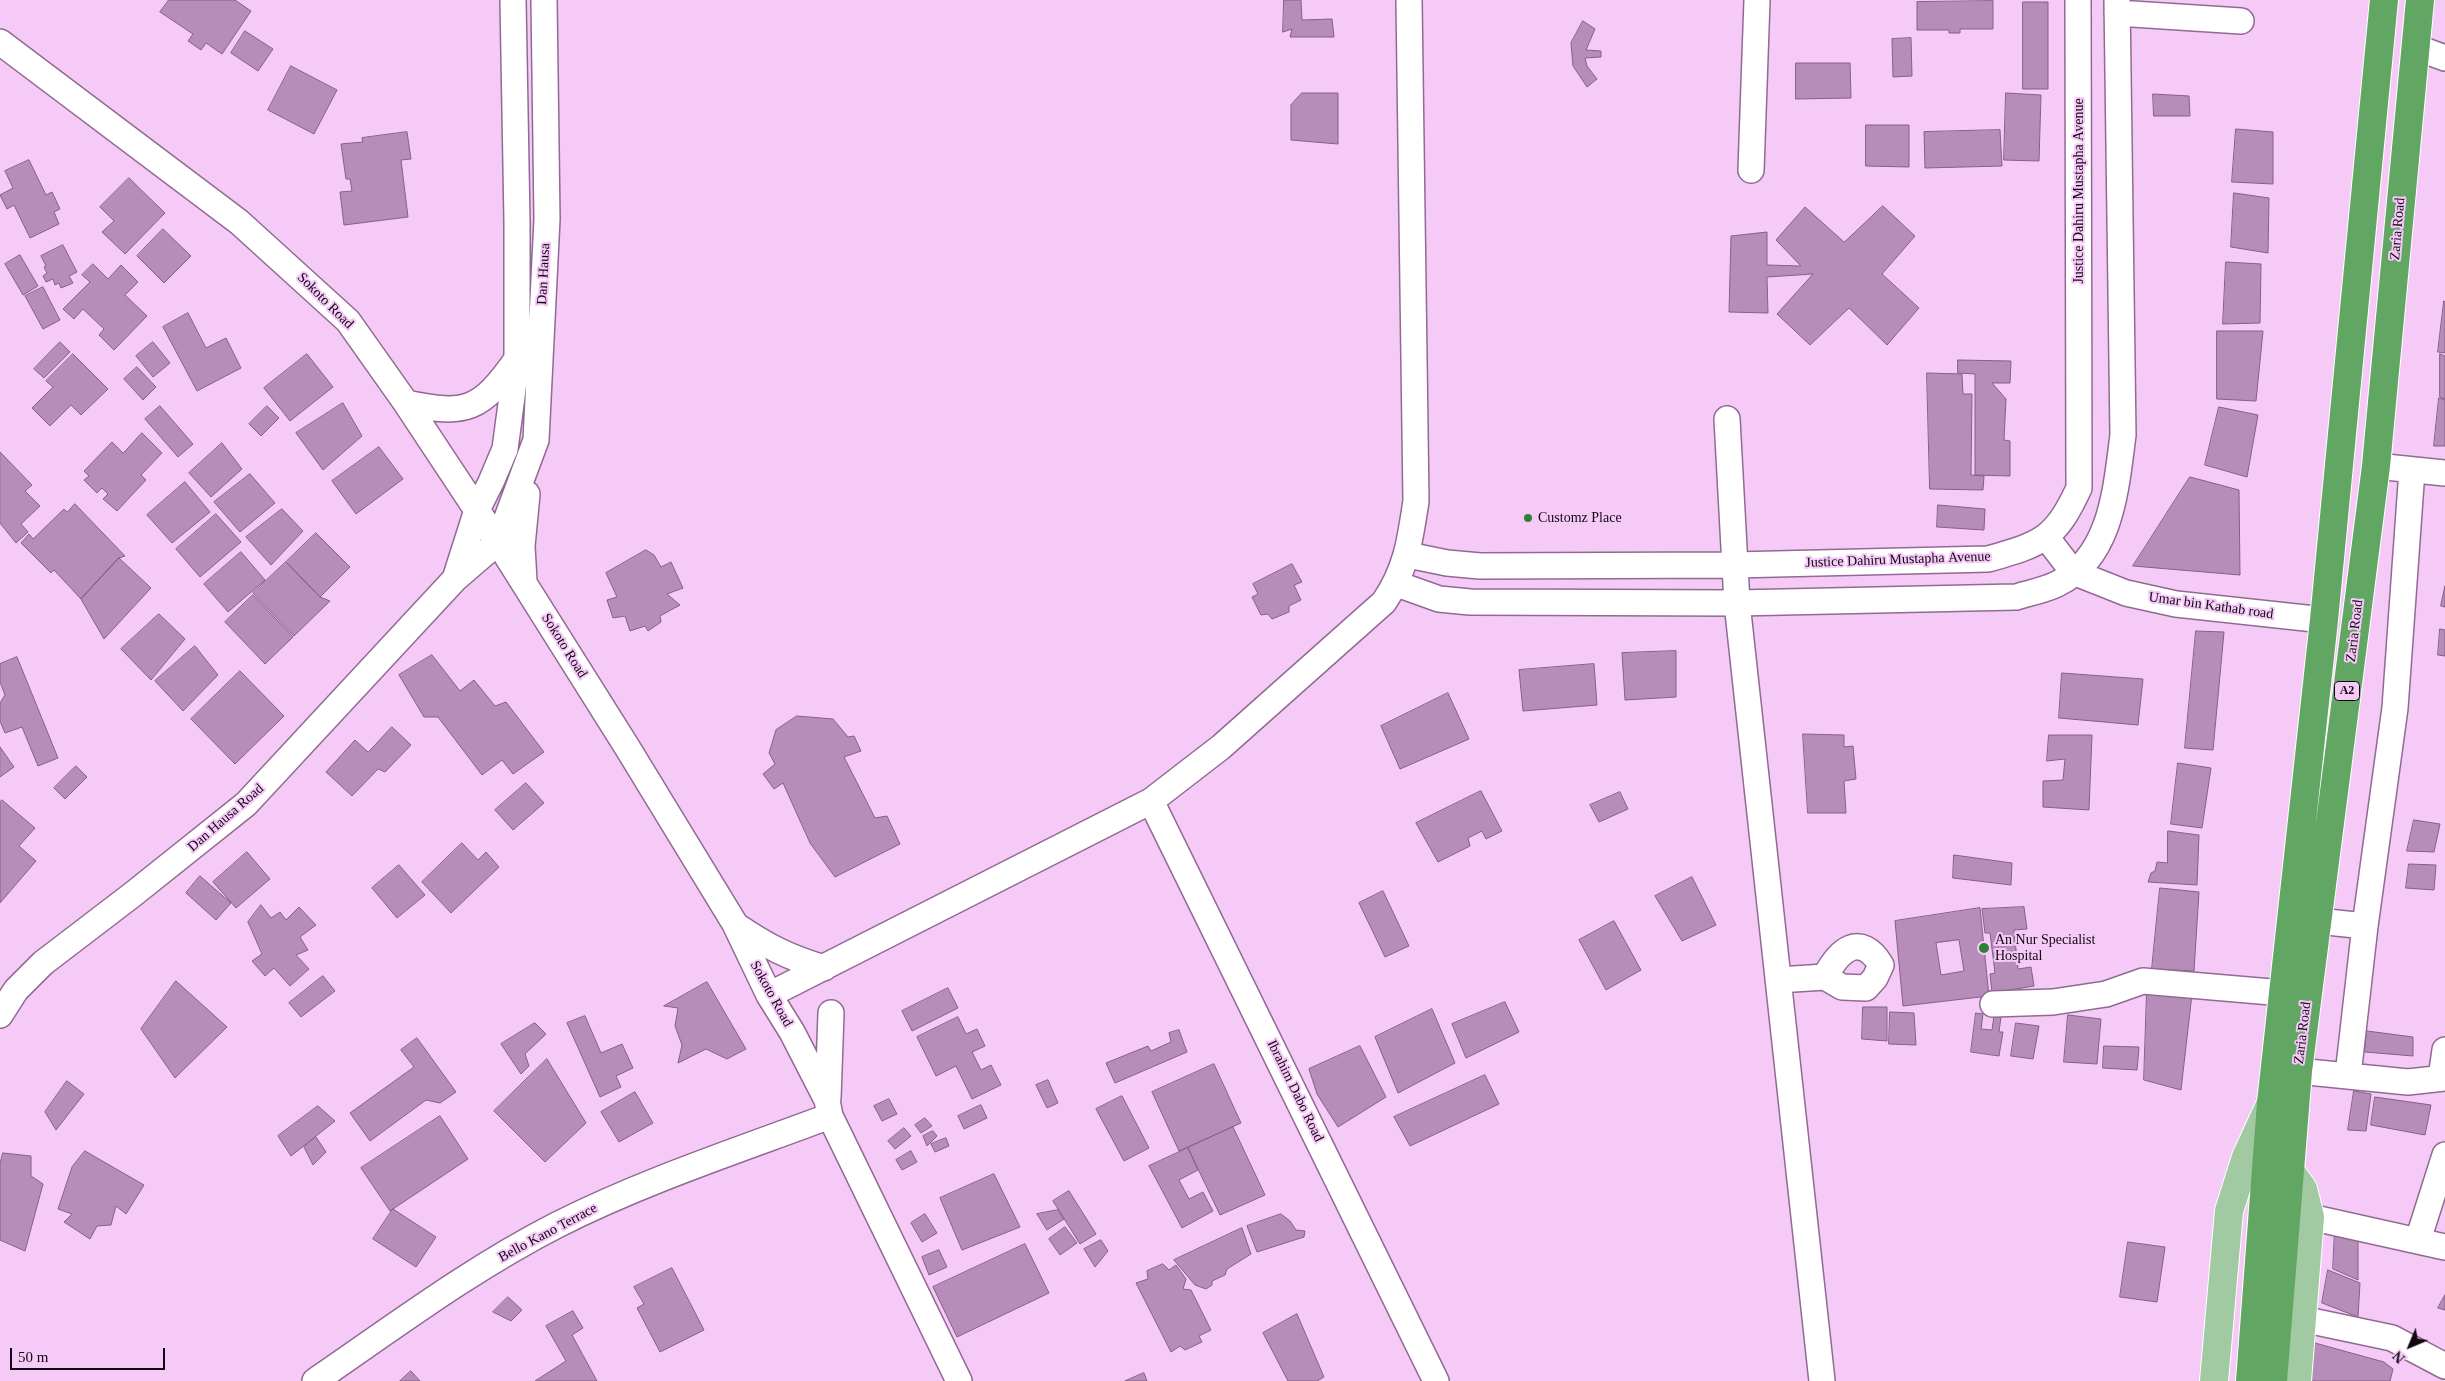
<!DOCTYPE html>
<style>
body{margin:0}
#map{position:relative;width:2445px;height:1381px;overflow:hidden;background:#f5caf7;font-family:Georgia,serif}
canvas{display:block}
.north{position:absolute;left:2385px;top:1321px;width:50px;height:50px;-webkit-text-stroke:4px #f5caf7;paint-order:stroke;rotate:225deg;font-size:14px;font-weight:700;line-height:20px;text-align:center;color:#130614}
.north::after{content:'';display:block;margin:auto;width:18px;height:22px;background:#130614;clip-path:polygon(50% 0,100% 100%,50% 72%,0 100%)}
.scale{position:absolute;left:10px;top:1348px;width:155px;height:22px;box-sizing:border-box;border:2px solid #130614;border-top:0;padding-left:6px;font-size:15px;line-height:18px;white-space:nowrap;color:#130614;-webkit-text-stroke:4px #f5caf7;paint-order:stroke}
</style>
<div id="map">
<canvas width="2445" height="1381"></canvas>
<div class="north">N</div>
<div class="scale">50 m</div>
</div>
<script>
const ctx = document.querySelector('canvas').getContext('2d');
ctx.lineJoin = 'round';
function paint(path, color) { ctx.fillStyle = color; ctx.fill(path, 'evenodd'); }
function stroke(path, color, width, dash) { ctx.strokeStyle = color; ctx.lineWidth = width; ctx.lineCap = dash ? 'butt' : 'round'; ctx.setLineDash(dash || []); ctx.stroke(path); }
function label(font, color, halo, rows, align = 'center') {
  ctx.font = font + ' Georgia,serif'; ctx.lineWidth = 4; ctx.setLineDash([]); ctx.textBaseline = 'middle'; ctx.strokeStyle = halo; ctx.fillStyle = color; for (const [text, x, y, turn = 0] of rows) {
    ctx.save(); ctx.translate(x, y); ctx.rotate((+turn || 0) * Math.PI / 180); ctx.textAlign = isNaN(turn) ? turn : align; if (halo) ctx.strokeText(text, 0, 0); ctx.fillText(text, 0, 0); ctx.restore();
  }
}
const building = new Path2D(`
 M169 0H235L251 11 222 54 206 43 201 50 188 41 193 34 160 12Z
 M1284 0H1301L1302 20 1332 19 1334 37H1290L1292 29 1283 32Z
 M1993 1V29H1960V33H1949V30H1917V2Z
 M2023 2H2048V89H2023Z
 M1583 21 1595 29 1586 50 1601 51V57L1585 58 1587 66 1597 79 1587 87 1573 66 1571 43Z
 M245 31 273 49 258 71 231 53Z
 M1911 38 1912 76 1893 77 1892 39Z
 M1796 63H1850L1851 98 1796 99Z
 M291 66 337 90 314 134 268 110Z
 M1302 93H1338V144L1291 140V105Z
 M2006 93 2041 95 2039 161 2004 160Z
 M2153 94 2189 96 2190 116H2154Z
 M1866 125H1909V167L1866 166Z
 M2236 129 2273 132V184L2232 182Z
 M2000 130 2002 166 1925 168 1924 132Z
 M407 132 411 159 401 160 408 217 344 225 340 192 352 191 350 179H346L341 144 363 142 362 138Z
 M29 160 46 195 52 192 60 209 54 212 59 224 30 238 14 205 7 209 0 195 13 188 5 171Z
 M129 178 165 213 125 254 102 232 114 221 100 207Z
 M2234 193 2269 198 2268 253 2231 247Z
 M1883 206 1915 236 1882 274 1919 308 1887 345 1849 308 1810 345 1777 314 1813 274 1767 277 1768 313 1729 312 1731 236 1767 232V265L1801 266 1776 240 1805 207 1844 242Z
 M163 229 191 256 164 283 137 256Z
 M63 245 77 272 69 276 73 283 61 288 59 283 55 285 53 279 46 282 43 276 47 273 44 267 46 266 41 256Z
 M20 255 38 286 23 295 5 264Z
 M2226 262 2261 264 2260 323 2223 324Z
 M93 264 108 279 121 265 138 282 125 295 147 316 114 350 99 335 104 329 83 309 74 319 63 309 90 282 82 275Z
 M43 287 60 320 43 329 25 296Z
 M2444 301 2445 302V353L2438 352Z
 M188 313 206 348 226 338 241 368 197 391 163 327Z
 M2217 331H2263L2256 401 2217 399Z
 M60 342 70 352 44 378 34 369Z
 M153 342 170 363 153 377 136 356Z
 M73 354 108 389 81 415 71 405 50 426 32 408 53 387 46 381Z
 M307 354 333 387 290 421 264 388Z
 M2440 354 2445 356V399L2440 397Z
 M1958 360 2011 361 2010 383H1992L2006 399 2004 440 2010 441V476L1975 475V374L1958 373Z
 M137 367 156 387 143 400 124 379Z
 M1927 373 1962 374 1963 394H1972L1971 475 1984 476 1983 490 1930 489Z
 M2439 398 2445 400V446H2434Z
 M343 403 362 436 323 470 296 433Z
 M160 406 193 444 178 457 145 419Z
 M267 406 279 418 261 436 249 424Z
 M2219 407 2258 415 2247 477 2205 465Z
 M142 433 162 453 141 475 146 480 117 511 103 499 108 494 102 488 97 493 84 480 89 476 84 471 112 442 123 453Z
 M222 443 242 469 211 497 189 473Z
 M379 447 403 479 356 514 332 481Z
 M0 452 32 485 25 491 40 506 21 524 28 532 16 543 0 523Z
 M250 474 275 503 240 532 214 502Z
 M2190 477 2239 490 2240 575 2133 566Z
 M185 482 210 512 172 543 147 515Z
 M75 504 125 556 119 558 81 599 54 570 51 573 21 543 29 534 33 539 64 509 67 512Z
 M1938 505 1985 509 1984 530 1937 527Z
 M282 509 303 531 271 565 246 537Z
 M216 514 241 542 200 577 176 549Z
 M316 533 350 567 320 597 286 562Z
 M646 550 654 555 661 567 671 562 683 588 667 594 680 605 660 616 661 622 648 631 645 626 630 631 625 616 613 618 607 600 617 597 606 573Z
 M241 552 265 580 228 612 204 584Z
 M119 558 151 588 104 639 81 599Z
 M286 562 320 597 330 601 294 636 253 593Z
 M1292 564 1302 582 1294 585 1301 600 1289 606V612L1272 619 1268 614 1261 615 1252 597 1258 594 1253 584Z
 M2445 586V607L2441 606Z
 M253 595 293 637 265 664 225 622Z
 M159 614 185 639 151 680 121 649Z
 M2440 629 2445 630V656L2438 655Z
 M2196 631 2224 632 2213 750 2185 748Z
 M195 646 218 675 183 711 155 681Z
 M1676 651V697L1625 700 1622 653Z
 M432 655 460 691 474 680 495 706 506 702 544 752 513 774 502 760 482 775 438 717H424L399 675Z
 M17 657 58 758 38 766 22 727 5 733 0 721V703L5 695 0 682V664Z
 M1594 664 1597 705 1523 711 1519 670Z
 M240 671 284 716 235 764 191 719Z
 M2062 673 2143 679 2138 725 2059 718Z
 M1448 693 1469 739 1400 769 1381 726Z
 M797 716 833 719 848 737 854 736 861 751 844 757 875 818 887 816 900 844 835 877 810 843 783 783 774 789 763 774 775 764 769 753 776 730Z
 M392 727 411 745 385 772 378 769 352 796 326 772 355 740 368 752Z
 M1803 734 1844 735V747L1853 746 1856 779 1844 781 1846 813H1808Z
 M2049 735H2092L2089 810 2043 807V781L2063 780 2065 759 2047 761Z
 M0 747 14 767 0 777Z
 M2178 763 2211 768 2202 828 2171 824Z
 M76 766 87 777 65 799 54 788Z
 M526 783 544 803 513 830 495 810Z
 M1481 791 1502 831 1486 839 1482 831 1468 838 1470 846 1438 862 1416 823Z
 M1620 792 1628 809 1599 822 1590 805Z
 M2 800 35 828 19 846 36 861 0 903V802Z
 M2414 820 2440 824 2434 852 2407 851Z
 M2168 831 2199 835 2197 885 2148 882 2151 873 2155 871 2157 862 2167 863Z
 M462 843 478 860 486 852 499 867 451 913 422 882Z
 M247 852 270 879 236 908 213 882Z
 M1954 855 2012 863 2011 885 1953 878Z
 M2409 864 2436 865 2434 890 2406 888Z
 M399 865 425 895 397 918 372 888Z
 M200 876 231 903 216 920 186 893Z
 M1692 877 1716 925 1682 941 1655 896Z
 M2160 888 2199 892 2194 971 2152 969Z
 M1383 891 1409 946 1385 957 1359 903Z
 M261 905 271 918 280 912 286 920 299 907 316 925 300 937 308 950 296 955 309 969 290 986 274 968 265 976 252 961 262 954 248 922Z
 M2024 907 2027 929 2014 930 2018 969 2031 967 2034 986 1992 993 1990 974 1995 973 1990 933H1985L1982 909Z
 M1980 908 1989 996 1903 1006 1895 921ZM1959 940 1964 971 1941 975 1936 943Z
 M1614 921 1641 970 1606 990 1579 940Z
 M323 976 335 991 301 1017 289 1003Z
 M176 981 227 1027 175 1078 141 1029Z
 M707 982 746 1049 727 1059 706 1049 678 1063 682 1045 675 1026 678 1008 664 1006Z
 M948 988 958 1008 912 1031 902 1011Z
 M2147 991 2192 994 2181 1090 2144 1080Z
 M1505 1002 1519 1032 1466 1058 1452 1024Z
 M1863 1007H1887V1041L1862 1039Z
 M1432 1009 1455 1063 1398 1093 1375 1037Z
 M1890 1012 1914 1013 1916 1045 1889 1044Z
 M1976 1013 1983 1014 1981 1029 1992 1030 1994 1016 2001 1017 1999 1032H2003L1999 1056 1971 1052Z
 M2068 1015 2101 1019 2097 1064 2064 1062Z
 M585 1016 601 1053 622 1044 633 1068 616 1076 621 1087 600 1097 567 1023Z
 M958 1017 966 1034 977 1029 985 1046 972 1052 981 1070 991 1065 1001 1085 972 1099 956 1066 936 1076 917 1037Z
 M535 1023 546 1034 525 1054 529 1066 521 1074 501 1044Z
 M2016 1023 2039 1026 2033 1059 2011 1056Z
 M1179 1030 1187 1052 1115 1083 1106 1063 1148 1046 1151 1051 1171 1042 1169 1033Z
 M2367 1031 2413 1037V1056L2365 1052Z
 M417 1038 456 1092 440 1103 426 1100 370 1141 350 1113 414 1067 401 1050Z
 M1360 1046 1386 1097 1338 1127 1317 1094 1309 1069Z
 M2104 1046 2139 1047 2137 1070 2103 1068Z
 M547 1059 586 1123 545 1162 494 1111Z
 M1214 1064 1241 1123 1179 1151 1152 1092Z
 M1485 1075 1499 1104 1410 1146 1394 1117Z
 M1048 1080 1058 1103 1047 1108 1036 1085Z
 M67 1081 84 1094 56 1130 45 1112Z
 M2354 1091 2371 1094 2366 1131 2348 1130Z
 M635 1092 653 1123 619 1142 601 1112Z
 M1122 1096 1149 1148 1124 1161 1096 1109Z
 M2375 1097 2431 1105 2425 1135 2371 1125Z
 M889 1099 897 1114 882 1121 874 1106Z
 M981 1105 987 1118 964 1129 958 1116Z
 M318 1106 335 1121 291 1156 278 1136Z
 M440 1116 468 1159 390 1211 361 1168Z
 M925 1118 932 1126 921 1133 915 1125Z
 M1233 1127 1265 1195 1220 1215 1188 1148Z
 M904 1128 911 1136 895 1149 888 1141Z
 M933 1131 937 1136 927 1146 923 1136Z
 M316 1137 326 1152 313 1165 304 1147Z
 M946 1138 949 1146 935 1152 931 1144Z
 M1188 1148 1198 1170 1179 1180 1189 1199 1203 1192 1213 1211 1182 1228 1149 1166Z
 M85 1151 144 1185 126 1214 116 1206 111 1225 97 1226 90 1239 64 1222 72 1214 58 1209 72 1167Z
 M911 1151 917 1162 902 1170 896 1160Z
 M3 1153 31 1156V1176L43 1184 25 1251 0 1240V1164Z
 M994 1174 1020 1227 962 1250 940 1198Z
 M1069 1191 1096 1234 1080 1244 1053 1201Z
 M393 1209 436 1237 416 1267 373 1239Z
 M1058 1210 1064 1219 1047 1230 1037 1214Z
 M925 1214 937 1233 922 1242 911 1223Z
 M1281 1214 1290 1221 1296 1230 1305 1231 1304 1237 1257 1252 1247 1226Z
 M1065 1227 1077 1243 1060 1255 1049 1239Z
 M1242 1228 1251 1254 1227 1269 1225 1275 1212 1281V1285L1206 1289 1195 1285 1174 1260Z
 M2335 1229 2358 1236V1280L2333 1269Z
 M1101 1240 1108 1251 1095 1267 1084 1249Z
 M2128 1242 2165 1247 2157 1302 2120 1297Z
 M1025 1244 1049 1293 957 1337 933 1287Z
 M939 1250 947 1267 929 1275 922 1257Z
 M1163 1264 1169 1270 1176 1265 1186 1279 1183 1289 1191 1290 1211 1330 1199 1336 1202 1342 1185 1350 1180 1346 1171 1352 1136 1283 1148 1279 1147 1271Z
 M672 1268 704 1330 660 1352 637 1308 644 1304 634 1287Z
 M2328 1270 2360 1283 2358 1317 2322 1303Z
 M2445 1295V1310L2438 1308Z
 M508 1297 522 1310 511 1321 493 1312Z
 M573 1311 583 1328 572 1335 597 1381H535L566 1361 546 1326Z
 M1297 1314 1324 1377 1317 1381H1288L1263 1333Z
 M2315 1343 2384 1362 2393 1369 2390 1381H2310Z
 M411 1371 420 1381H400Z
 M1144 1373 1147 1381H1125Z`);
paint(building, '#b68db8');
stroke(building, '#855f88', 1);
const minor = new Path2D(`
 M2117 13 2241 21
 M0 42 239 222 348 321 406 403 498 542 627 747 735 924 769 995 792 1032 827 1100 830 1116 959 1381
 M2415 47 2445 58
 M1751 170 1757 0
 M406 403C467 416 481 410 517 359
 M1727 419 1737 603 1822 1381
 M2376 466 2445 473
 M2047 538 2073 572 2126 593 2176 604 2324 620
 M1408 555 1447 563 1480 566 1734 565 1988 559C2041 544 2055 540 2079 488L2078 0
 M455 579 477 510 491 482 505 449 517 359V222L513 0
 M524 581 522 546 527 494
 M1397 584 1439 599 1470 602 1737 603 2016 597C2029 593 2045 590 2057 584 2112 557 2116 488 2123 435L2117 0
 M1151 801 1436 1381
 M2318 921 2365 926
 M737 926C768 947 788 957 824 968
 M1778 980 1825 977 1842 987 1866 988 1875 978 1881 965C1860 931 1839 950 1825 977
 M769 995 1151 801 1221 747 1384 602C1407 568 1410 540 1416 501L1409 0
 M1993 1004 2053 1002 2106 994 2143 981 2283 993
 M0 1015 16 990 43 963 132 895 246 804 455 579 498 542 536 440 547 219 544 0
 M2298 1071 2408 1082 2445 1078
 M2348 1075 2365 926 2395 708 2412 470
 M2441 1078 2445 1050
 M828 1098 831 1013
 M2310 1217 2445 1247
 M2418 1240 2445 1155
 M2302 1319 2392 1338 2445 1366
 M315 1381C394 1327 471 1269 557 1225 644 1181 739 1150 830 1116`);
const major = new Path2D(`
 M2290 1171 2303 1189 2310 1217 2297 1381
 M2214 1381 2229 1211 2246 1157 2269 1107`);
const highway = new Path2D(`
 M2250 1381 2271 1103 2324 620 2384 0
 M2273 1381 2298 1071 2376 466 2420 0`);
stroke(minor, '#916a93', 28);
stroke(major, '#fff', 30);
stroke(highway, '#fff', 30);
stroke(minor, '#fff', 25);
stroke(major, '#a1caa2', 28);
stroke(highway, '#62a664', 28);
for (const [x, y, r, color] of [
 [1528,518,5,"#2b8332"],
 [1984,948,6,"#2b8332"]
]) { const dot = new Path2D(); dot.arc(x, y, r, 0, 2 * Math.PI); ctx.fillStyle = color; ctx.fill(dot); stroke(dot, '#f5caf7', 2); }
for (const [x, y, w] of [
 [2347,691,25]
]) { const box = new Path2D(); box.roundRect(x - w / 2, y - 9.5, w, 19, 4); ctx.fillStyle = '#f5caf7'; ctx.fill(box); stroke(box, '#130614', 1); }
label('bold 12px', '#130614', null, [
 ["A2",2347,691]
]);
label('14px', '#130614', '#f5caf7', [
 ["Justice Dahiru Mustapha Avenue",2079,191,-90],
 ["Zaria Road",2398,229,-85],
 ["Dan Hausa",544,274,-87],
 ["Sokoto Road",325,301,45],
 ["Justice Dahiru Mustapha Avenue",1898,560,-2],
 ["Umar bin Kathab road",2211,606,8],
 ["Zaria Road",2355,631,-83],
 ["Sokoto Road",564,646,58],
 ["Dan Hausa Road",226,818,-41],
 ["Sokoto Road",771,994,61],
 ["Zaria Road",2303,1033,-83],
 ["Ibrahim Dabo Road",1295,1091,64],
 ["Bello Kano Terrace",548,1233,-28]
]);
label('14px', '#130614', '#f5caf7', [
 ["Customz Place",1538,518],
 ["An Nur Specialist",1995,940],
 ["Hospital",1995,956]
], 'left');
</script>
